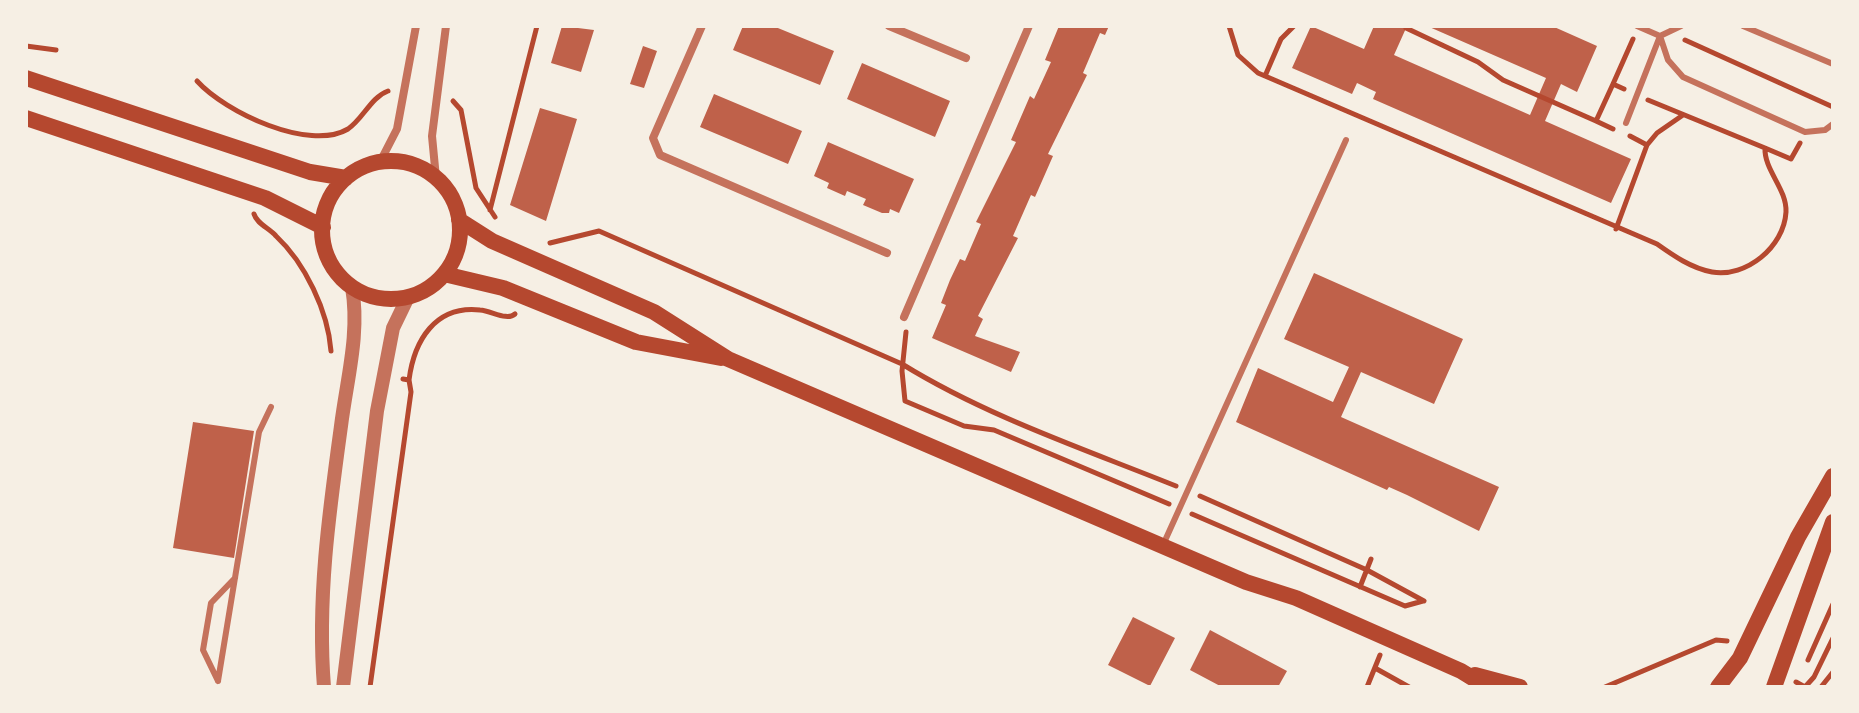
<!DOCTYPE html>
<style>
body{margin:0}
#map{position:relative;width:1859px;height:713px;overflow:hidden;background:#f6efe4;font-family:Spectral,serif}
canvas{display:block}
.frame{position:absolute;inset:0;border:28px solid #f6efe4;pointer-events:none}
</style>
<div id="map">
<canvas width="1859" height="713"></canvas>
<div class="frame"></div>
</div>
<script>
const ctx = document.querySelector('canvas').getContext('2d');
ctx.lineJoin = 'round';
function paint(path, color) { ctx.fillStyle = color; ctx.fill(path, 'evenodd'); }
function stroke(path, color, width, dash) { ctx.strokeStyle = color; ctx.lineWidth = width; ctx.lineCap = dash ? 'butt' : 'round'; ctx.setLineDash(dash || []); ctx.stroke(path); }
paint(new Path2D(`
 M562 26 594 30 581 72 551 63Z
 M743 26H773L834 51 820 85 733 50Z
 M1059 26H1109L1105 35 1100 33 1083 73 1087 75 1048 154 1053 156 1035 197 1031 195 1013 236 1018 238 978 316 983 319 975 336 1020 352 1011 372 932 338 946 305 941 303 950 280 960 259 965 261 981 224 976 222 1016 142 1011 140 1030 96 1034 99 1051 62 1045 60Z
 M1311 26 1364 49 1374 26H1407L1394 55 1530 115 1546 78 1427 26H1552L1597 46 1577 92 1561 84 1545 121 1631 159 1611 203 1373 99 1376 92 1357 83 1352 94 1292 68Z
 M643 46 657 51 644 88 630 84Z
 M862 63 950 101 935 137 847 99Z
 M714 94 802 131 788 164 700 127Z
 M540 108 577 119 546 221 510 205Z
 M828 142 914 179 899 213 890 209 889 213H882L863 205 866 199 847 191 845 196 827 188 829 183 814 176Z
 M1314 273 1463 339 1434 404 1361 372 1341 417 1499 487 1479 531 1407 495 1389 487 1387 490 1236 422 1258 368 1333 402 1349 367 1284 339Z
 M193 422 254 431 234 558 173 548Z
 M1133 617 1175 638 1150 686 1108 665Z
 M1210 630 1287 671 1278 687H1222L1190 670Z`), '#bf614a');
stroke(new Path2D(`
 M1229 26 1238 55 1258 73 1657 244C1674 256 1691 268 1712 272 1746 278 1784 247 1786 212 1787 189 1764 170 1765 148L1648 100
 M1406 28 1478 62 1503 80 1596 121
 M1685 40 1833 107
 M26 46 56 50
 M1265 76 1281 39 1294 26
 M197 81C225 112 309 152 348 129 363 119 371 97 388 91
 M1613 84 1596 121 1613 129
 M1624 89 1613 84 1633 39
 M453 101 461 110 476 188 495 217
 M1647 145 1657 133 1683 115
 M1765 148 1791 159 1800 143
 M490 210 537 26
 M254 214C257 224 269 228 276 236 305 263 328 311 331 351
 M1616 229 1647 145 1630 136
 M550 243 599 231 902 364C986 416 1084 449 1176 486
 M906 332 902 371 905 401 964 426 994 430 1169 504
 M403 379 409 380C414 341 435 305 480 310 492 311 507 321 515 314
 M1200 496 1367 570 1424 601
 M1192 514 1405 606 1423 601
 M1360 587 1371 559
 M1808 660 1833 604
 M1375 668 1409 687
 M1796 682 1805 687 1814 677 1833 638
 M370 687 411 392 409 380
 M1367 687 1380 655
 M1605 687 1716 640 1727 641
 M1821 687 1833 672`), '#b5482f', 5);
stroke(new Path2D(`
 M1637 26 1660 36 1668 60 1683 77 1805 132 1825 130 1833 124
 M1743 26 1833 64
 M1626 123 1660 36 1681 26
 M1163 545 1346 140
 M218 681 259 432 271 407
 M218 681 203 650 211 603 235 578`), '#c5725c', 6);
stroke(new Path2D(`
 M702 26 653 138 660 155 887 253
 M889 26 966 58
 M380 162 397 129 416 26
 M436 178 432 136 446 26
 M904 317 1029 26`), '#c5725c', 8);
stroke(new Path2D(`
 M324 687C317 599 329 513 341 426 347 378 360 334 352 287
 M343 687 377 411 393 328 408 297`), '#c5725c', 14);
stroke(new Path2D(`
 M26 78 310 172 346 178
 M26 118 265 198 323 227
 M322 230a69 69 0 1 1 138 0a69 69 0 1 1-138 0Z
 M459 220 492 241 654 312 728 359 1246 582 1296 598 1461 671 1487 687
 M444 274 503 288 636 342 721 358
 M1475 675 1520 687
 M1718 687 1740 658 1798 537 1833 476
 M1774 687 1833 522`), '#b5482f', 16);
</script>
